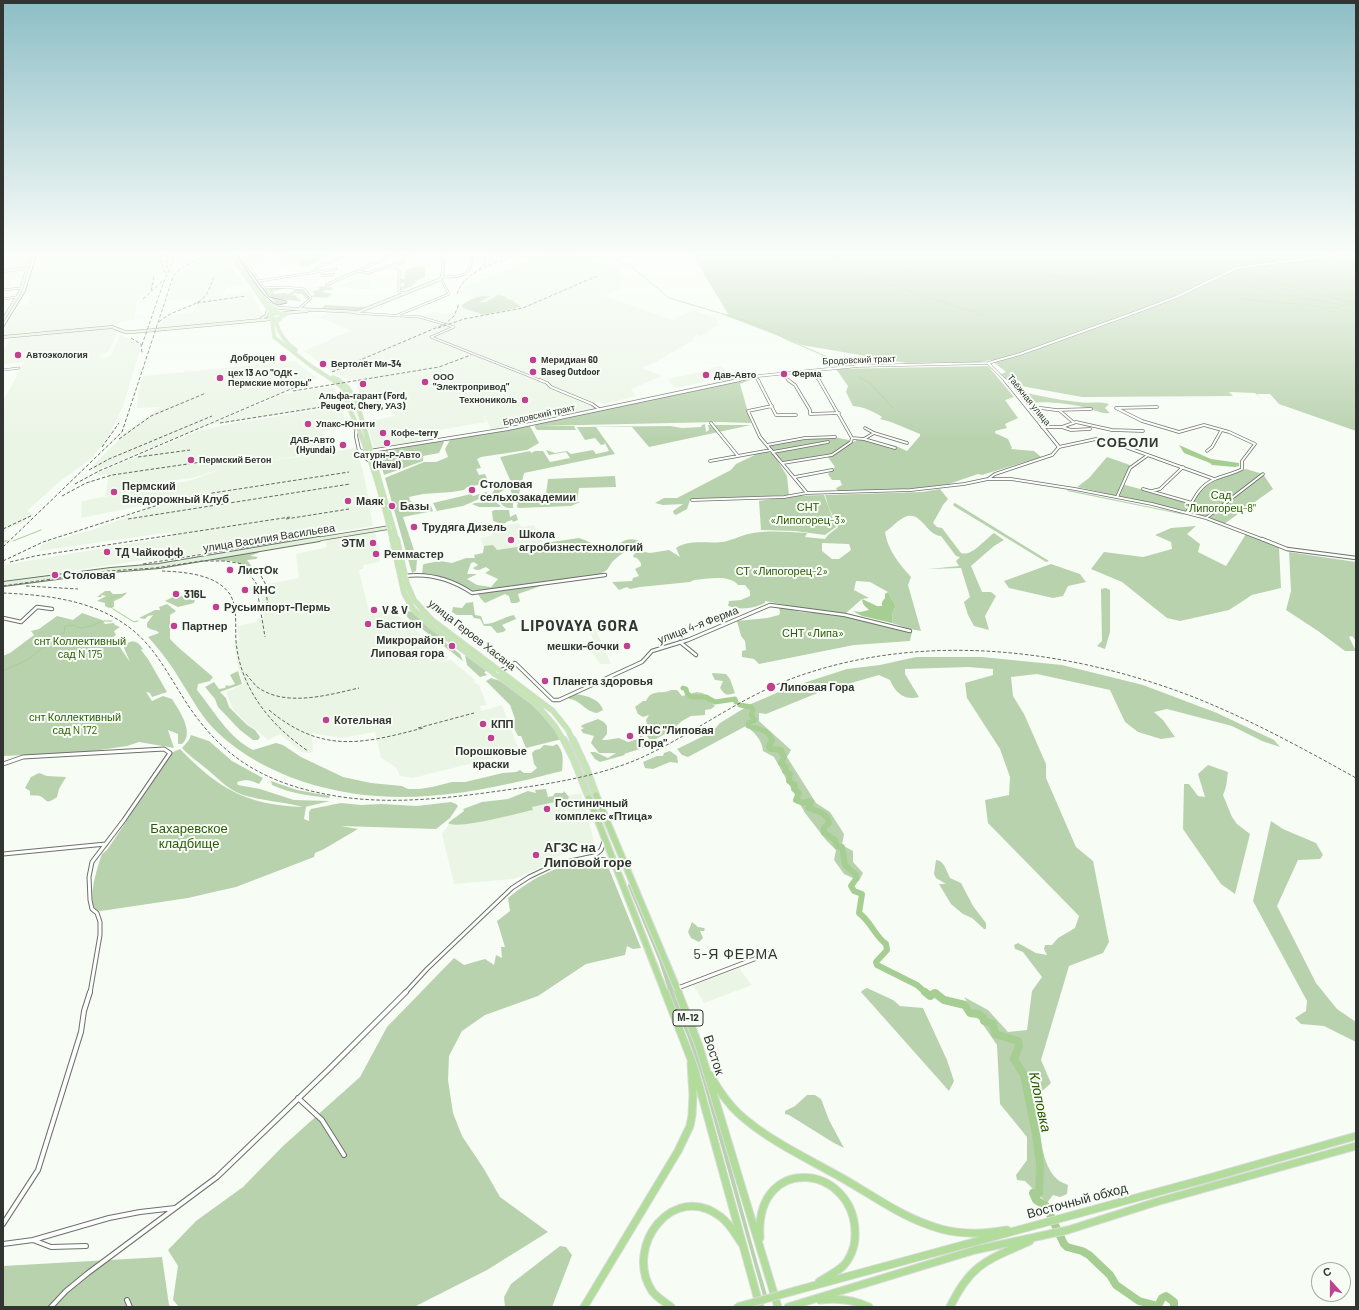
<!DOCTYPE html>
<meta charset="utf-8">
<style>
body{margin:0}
#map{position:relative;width:1359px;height:1310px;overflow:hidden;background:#f7fdf5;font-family:Barlow,sans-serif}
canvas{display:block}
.frame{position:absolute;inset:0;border:4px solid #323431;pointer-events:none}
.north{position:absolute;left:1311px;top:1262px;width:40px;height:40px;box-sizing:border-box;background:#f7fdf5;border:1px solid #a8ada7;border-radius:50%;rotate:339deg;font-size:11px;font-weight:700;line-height:16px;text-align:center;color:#323431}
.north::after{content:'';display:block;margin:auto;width:14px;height:18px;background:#bf4190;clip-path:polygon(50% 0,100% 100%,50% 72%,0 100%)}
</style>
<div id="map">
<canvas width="1359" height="1310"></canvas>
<div class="frame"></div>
<div class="north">С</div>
</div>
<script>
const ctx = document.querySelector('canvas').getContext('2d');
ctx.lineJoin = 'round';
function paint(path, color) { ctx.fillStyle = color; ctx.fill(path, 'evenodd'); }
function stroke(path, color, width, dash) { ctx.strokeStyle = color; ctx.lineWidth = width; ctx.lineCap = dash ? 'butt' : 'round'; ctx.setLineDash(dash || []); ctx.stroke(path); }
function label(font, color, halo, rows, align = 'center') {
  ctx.font = font + ' Barlow,sans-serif'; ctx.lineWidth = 4; ctx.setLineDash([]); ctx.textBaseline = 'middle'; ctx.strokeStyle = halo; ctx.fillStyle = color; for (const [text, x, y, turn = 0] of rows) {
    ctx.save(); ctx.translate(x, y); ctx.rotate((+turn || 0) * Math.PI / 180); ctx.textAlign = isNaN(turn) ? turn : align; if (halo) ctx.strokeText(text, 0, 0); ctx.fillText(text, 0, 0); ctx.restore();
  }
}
paint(new Path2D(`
 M8 254 28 255 25 267 3 269V258L6 257Z
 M39 254H205L175 272 150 275H156L153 289 149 290 147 294 139 295 136 303 135 320 121 321 119 325 109 327 3 336V332L18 306 34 304H28L29 299 34 298 29 297 32 292H26Z
 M207 254H224L243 284 226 287 223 296 251 291 264 317 157 329 163 320 168 316 193 312 196 307 190 306 202 299 168 300 173 280 179 273H177Z
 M274 254H290L295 260H298L300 263 273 268 279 265 281 262 279 260 257 263 255 260 248 261 246 259Z
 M486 254H515L489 264 487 263Z
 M547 254H570L619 268 621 288 604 296 673 320 692 310 716 318 719 325 701 336 696 335 692 341 654 363 641 368 662 376 631 389 636 396 605 404 600 402 591 404 595 408 593 409 532 423 527 415 506 419 510 426 491 429 482 412 486 422 416 434 418 442 374 448 366 422 395 416 385 405 376 407 371 399 363 403 362 399 364 398H361L355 380 368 378 350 380 334 373 303 351 330 340 329 339 332 338 352 331 319 317 329 313 418 318 435 311 443 314 452 312 454 314 458 304H463L471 297 460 293 462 292 464 287Z
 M19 271 18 274H25L24 277 15 279 11 281 8 289 3 290V273Z
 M359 278 371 281V289L339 287Z
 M104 329H111L116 331 117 334 108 352 99 356 101 358 110 357 120 335 136 341 141 347 123 406 109 436 92 458 59 482 27 511 33 514 24 522 7 529 3 534V398L6 396 24 362 3 364V352L11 338Z
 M295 361 317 378 95 471 90 468 133 426 161 407 137 408 138 394 143 376Z
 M720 366 731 376 676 388 667 379 711 370 710 368Z
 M334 386 340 406 208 425 284 394Z
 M341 406 347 427 323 431 324 437 333 441 321 443 324 452 231 467 356 448 364 475 373 526 168 559 138 561 3 581V565L170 537 172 532 39 551 41 545 46 543 95 529 146 510V505L81 518 82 501 113 495 105 496 109 474 97 476V473L198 431 228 424ZM222 469 189 481 148 487 162 482 192 478Z
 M518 523 522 527 534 525 543 542 487 553 480 538 490 536 493 533 499 530 498 527Z
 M375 531 380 552 379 556 380 562 363 565 364 568 359 570 369 612H394L449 658 438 662 451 660 475 680 474 682 479 685 487 705 480 706 481 711 502 705 518 748 512 750 513 754 501 756 413 778 400 776 396 767 381 758 375 732 342 738 312 733 313 751 310 753 301 752 280 734 268 740 255 729 248 725 233 709 226 692 244 684 237 663 234 642 239 641 237 626 257 622V619L264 618 260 589 241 592V589L299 578 296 554 327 547 326 539Z
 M595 628 604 648 611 664H600L589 648 582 647 593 641 590 630Z
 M581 793 595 845 592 849 581 853 571 849 535 870 514 879 454 884 442 834 453 818Z
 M739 968 752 985 704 1003 693 985Z`), '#ebf5e6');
paint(new Path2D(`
 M295 254 305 255 306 254H331L318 257 321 258 314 262H316L308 266 300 267 298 264 300 263 298 260H295L291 255Z
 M692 254H1356V431L1279 404 1270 394H1257L1261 398 1255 393 1229 392 1233 396 1082 397 1010 384 1001 374 1006 372 991 360 979 362 906 363 802 345 724 315 728 314Z
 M418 266 425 268V277L414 281 418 282 412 284 413 286 399 291 398 288 404 286V283H401L400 279H405L406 270Z
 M259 284H261L263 288H266L271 294 267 288H287L273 291 275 294 284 293 289 294 296 289H302L310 298 307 300 302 294H298L296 293 291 294 295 295 301 301 274 299 286 302 283 304H277Z
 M322 286 333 288 332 290H324L323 292 332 294 327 298 313 297 311 296 315 295 312 291 319 290V287Z
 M498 295 507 297V299L512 300 521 307 484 315 463 308 462 305C470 299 480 295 491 296L479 302H486Z
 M325 305 363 307 364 308 369 307 359 311 320 310Z
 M988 366 1014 397 1005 400 1018 418 1005 424 1007 428 995 431V433L1008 439 1012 448 1011 449 1034 451 1041 457 982 475 978 474 949 484 924 488 838 492 836 488 842 485 840 480H832L828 474 835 467 827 456 783 463 766 445C784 442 816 434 833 437 839 438 843 439 849 440V443L856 441V440H866L889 447 887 444 896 446 907 451 920 436V434L891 422 880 419 882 417C873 411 864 407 853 406L846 392 848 386 836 369Z
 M751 378H755L740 384 751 423 718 422 535 426 536 424Z
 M1017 391C1037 395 1057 400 1078 402 1088 404 1099 401 1109 404L1105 408 1110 413C1102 415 1091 408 1083 407 1071 404 1043 401 1033 403V406H1029Z
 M705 424 706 432 709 430 708 425H751L649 447 632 427H596L615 454 524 473 517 502 545 501 548 479 615 476 616 487 579 488 577 502H580L571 506 518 508 517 506 518 503H513V508C508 508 504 508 501 503H497L501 506 499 507H479L472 504 475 503 513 501 510 486 496 495 491 496 495 488 493 484 510 480 500 457 530 451 531 453 535 451H543L550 462 570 458 566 452 549 455 546 450 555 453 567 451 571 454 593 450 596 454 609 451 604 441 605 444 601 445 595 438 585 440 577 427 670 426 682 428 701 427 702 425Z
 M530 426 539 443 527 450 481 457 477 459 481 468 476 469 479 475 485 474 489 483 467 487 464 490 452 492 423 494 409 497 410 501 420 505V508L431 506 433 511 403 517 417 559 416 571 412 573 385 478 424 462H436L448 457 445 449 450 440Z
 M534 426H574L576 430H537Z
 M443 441 444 442 439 453 423 456V461L384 475 377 451Z
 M763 451 773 453 787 476 789 495 690 500 687 509 676 515 674 514 673 511 683 504 663 505 655 503 664 498H677L731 470 736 464Z
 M1107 457 1130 465 1122 484 1190 503 1186 511 1077 487 1089 478Z
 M1246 469 1263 474 1273 489 1224 524 1188 512C1193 504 1197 491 1205 486 1217 477 1233 476 1246 469Z
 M940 489 948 499 943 505 933 523 937 527 942 528 961 553C972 557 985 539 994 533L1004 540 994 546 971 566 982 592H991L996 596 985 616 989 630 974 626 968 615 964 602 970 597 961 568 928 569 959 566 956 561 960 557 956 556 941 536C926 536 921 508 903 518 896 522 891 528 885 532 887 549 900 565 911 577L908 585 921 631 910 629 892 623 893 610 896 607 888 592 870 582 856 581 854 590 869 598 862 599 846 613 822 612 765 601V603C753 609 741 610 728 606L729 601 741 600 750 596V591L745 585H738C729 574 707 579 694 580L690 582 640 587 630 589 627 587 619 590 612 582 632 581 633 578 639 576 635 569 641 566V563L637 558 633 557 634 554 640 551 650 553 669 550 680 557 676 548C690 539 706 544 722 542 731 541 739 536 748 534 768 530 787 532 807 533L805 537 825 539 828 535 838 527 829 508 825 495 922 492ZM822 543 849 544 851 550 839 559H832L822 551Z
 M1068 490 1180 513 1185 515 1067 491Z
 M487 492 486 496 463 506 437 511 433 503 471 494 473 496Z
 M824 495 836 527 825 535 795 531 761 530 759 501 792 496Z
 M955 503 1049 561 1046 562 954 506 953 504Z
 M495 510H509L510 517 516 514 518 520 513 522 512 520 506 522V523L498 525 496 524 499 523 493 521 492 511Z
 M1196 526 1187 534 1200 544 1198 552 1226 566 1246 534 1279 547 1281 588 1252 595 1229 610 1180 621 1167 618 1122 582 1091 569 1104 552 1143 557 1172 549 1171 542 1155 535 1171 528Z
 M579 538C587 540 594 546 603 547 621 550 622 533 641 542L620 555 612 562 607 570 600 574 576 578 472 591 451 580 422 574 423 565 424 564 440 561 452 563 466 558H475L474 555 483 553 484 546 493 545 497 550ZM474 562 478 565 473 568C477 572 481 569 486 567L490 570 485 573 498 579 491 587 477 585 467 579 477 574H467L471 563Z
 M261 551 258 553 250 556 258 557 256 559 247 560 253 568 232 561 208 560Z
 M1289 552 1356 562V641L1352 636 1349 637 1356 651H1345L1318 631 1286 610 1291 591Z
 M1051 564 1080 574 1086 582 1068 586 1063 596 1053 598 1009 588 1004 581Z
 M541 585V586L518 594 520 601 517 603H511L509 596 505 594 485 603 481 599 478 594Z
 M1106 588 1110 590V632L1105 649 1097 646 1102 641 1101 589Z
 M105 591H110L113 594H126L121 598 114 601V607L109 608 105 606V603L97 601 106 596 102 595 101 597H97Z
 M189 592 195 600 194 603 178 607 165 601 173 597 176 599Z
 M473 602 475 615 481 616 484 624C495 624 503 617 514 615L516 619 502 625 506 630 503 632 497 633 491 626H484L480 619 474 618 472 615H457L452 612 453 607 462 608 466 603Z
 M167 604 176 611 170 615V639L179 648 213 677 210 681 198 684 197 690C214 711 229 738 253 750L276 743 283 745 301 757 343 777 371 783 402 786 408 789H419L432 787 452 782H465L503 773 516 772 520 770 524 773H531L537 768 534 764 532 753 535 750 540 749 544 745 553 746 557 744C564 752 563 760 562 771 519 782 473 793 428 796 355 802 271 783 217 732 202 718 193 700 182 683 172 666 161 651 148 637L159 633 157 631 150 629 147 627V623L153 615 148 616 145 619 139 618 155 610H160L159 607Z
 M779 607 801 612 833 614 902 629 912 632 910 641 854 645 759 664 754 659 742 657V651L746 650 745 641 741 636 737 621 767 618 779 615 780 613Z
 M409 611 412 612 442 637 446 643 460 654 463 661 408 618 405 613Z
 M82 613 102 620 105 624 114 623 115 625 120 627 114 631 116 635 113 637 130 662 124 648C130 638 137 640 143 649L141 650 148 659 167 692 152 697 150 693 146 692 152 701 163 696 172 699C179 710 195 733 182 744H178V734L168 730 174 748 139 742 127 746 86 752 3 756V656L10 653 34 635 31 631 39 629 57 616 73 620Z
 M465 655 487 671 484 672 487 675 480 677 467 665Z
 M916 657H982L1062 665 1143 685 1217 713 1274 740 1280 747 1262 741 1232 726 1167 709 1154 712 1163 720 1175 737 1161 739 1138 732 1125 722 1110 690 1037 674 1011 677 1013 696 1024 714 1046 764V778L1076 847 1093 861 1109 942 1103 953 1069 966 1041 1060 1051 1083 1037 1096C1040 1120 1038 1162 1057 1179 1060 1182 1064 1183 1068 1185L1067 1194 1060 1197 1053 1195 1047 1203 1025 1181 1017 1180 1016 1175 1027 1160V1137L1000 1104 997 1045 964 997 988 1010 1008 1032 1027 1030 1032 991 1042 977 1023 952 1015 949 1014 945 1018 943 1036 953 1047 955 1044 949 1045 945H1052L1058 938 1075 928 1079 916 988 823 985 800 1009 795 1010 777 1000 749 967 698 965 683 993 675V669L968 667 905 669V674L919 697C905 701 895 693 890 680L879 675 820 692 766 714 759 713V721L791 750 787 757 816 803 830 812 844 834 842 845 853 851V862L863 873 859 881 844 874 834 860 836 850 826 840 805 813 774 757 763 751C762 740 755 733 746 726L688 757 682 755 677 749 712 732 720 723 751 704 788 688 847 669 880 665Z
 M238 671 242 684 220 692 226 698 229 707 247 725 255 730 260 737 258 740H253L240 730 218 707 215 699 205 687 214 682 219 689 225 688 226 685 229 686 235 684 230 675Z
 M713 673 726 674 730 679 735 693C726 696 725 695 720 688L723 681 715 680 712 674Z
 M491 678C494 680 497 679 500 681 525 695 546 716 562 739L526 748 521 736H518L511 722 515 719 510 705 486 681Z
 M671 690H677L682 696 697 692 702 693 706 695 701 697 708 699 715 706 711 709 705 710V715L691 716 682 721 672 730 656 739H649L643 730 647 725 646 720 649 715 643 717 638 714 635 707 643 701H646C652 688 662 695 671 690Z
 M575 694C585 695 600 699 603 710L597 713C586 712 579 699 569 699L568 697Z
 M598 719 604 722 607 726V734L602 740H606L619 738 628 742 638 739 641 735 649 743 643 748 624 754 625 755 600 762 595 759 590 752H595L608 758 616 753H599L591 743 594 736 583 733 581 730 584 728 581 727 582 725Z
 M191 735 209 741 232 761 263 778 259 784C251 780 246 779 237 782L238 785 260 789 294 800 330 801 305 807H306L304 819 309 821V812L311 809 341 803 361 805 381 804 417 806 451 802 456 804 458 806 450 818 436 829 341 826 358 829 324 849 315 853 314 857 236 887 218 891 188 898 101 911C83 910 98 865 102 854L107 850 173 752 180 749C219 789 246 805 303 807 284 802 263 801 243 795 228 790 219 779 208 770 199 762 190 757 182 748L189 740Z
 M670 751 677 756 678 763 670 762 653 769 645 768 643 762 657 756H663L664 753Z
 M1208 765 1228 772 1226 787 1223 795 1232 817 1237 824 1250 834 1235 894 1221 884 1183 829 1184 784H1189L1198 796 1205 797 1198 774Z
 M39 773 47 776 66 777 59 789 57 797C45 805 49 801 40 796 37 795 32 796 30 795V791L25 788 31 777Z
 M271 781 297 790 330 796 329 798C307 795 292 794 272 785Z
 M546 789 548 797 553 796 555 793H563L564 791 569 797 568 799 532 807 533 810C519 813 457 830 448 823L464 811 463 809 482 802 508 799 528 791 536 793 535 790Z
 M1271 821 1283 829 1316 843 1323 855 1320 859 1298 860 1277 906 1316 983 1337 1009 1356 1022V1042L1324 1026 1301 1024 1295 1018 1306 1011 1307 1001 1253 901Z
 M936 860 940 861 944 865 950 878 961 883 973 906 986 923V929H984L972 918 963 914 951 904 939 884H946L936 878 934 874Z
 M594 861 605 863 609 869 641 948 633 949 627 946 625 955 586 964 538 996 485 1015 462 1031 449 1056 448 1080 453 1113 462 1136 484 1169 500 1197 548 1232 487 1270 414 1307H179L173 1300 178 1266 168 1250 196 1221 243 1187 283 1146 360 1077 387 1027 454 958 464 965 485 959 494 965 496 955 502 958 501 947H505L497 921 510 911 508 898C533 877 561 863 594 861Z
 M628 884 630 885C651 934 673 983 691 1033 720 1119 741 1208 767 1295L763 1296 702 1078 687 1035 672 1002 659 961 628 886Z
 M692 922 698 927 704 928 705 929 704 931H700L703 938 699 942 691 938 688 932Z
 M867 988 893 1000 900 1006 923 1008 947 1060 954 1081 949 1091 861 992 863 990Z
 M807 1095H815L821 1099 829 1120 844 1148 834 1143 789 1115 785 1114V1111L795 1106Z
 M560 1246 566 1247 572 1255 552 1307H505L504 1297 511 1284Z
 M162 1257 169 1305 171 1307H3V1266Z`), '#b9d2ae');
paint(new Path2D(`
 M1179 445 1211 459 1239 463V466L1235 467 1212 465 1210 463 1184 453Z
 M888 592 896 607 893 610 892 623 862 616 853 611 860 612 869 610 863 604 862 599 877 606H882V602L885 598V594Z`), '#a6ce93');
stroke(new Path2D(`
 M610 254V256L632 267 669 298 760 325 788 340 839 362 837 367
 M828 255 921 273 1027 272 1075 279H1091
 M830 256 864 276 983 315
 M1261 278 1356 304
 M1246 285 1279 294 1343 305
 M1243 299 1337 308 1345 305H1356
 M838 369 842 370
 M858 377 870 383 893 408
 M3 541H8
 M13 541 41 530
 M112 608 108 599 126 593
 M113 609 134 622 138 621
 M3 671 29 659 41 649 51 644 52 638 64 633 65 626 74 625 80 628 91 626 102 621H112`), '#a6ce93', 1);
stroke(new Path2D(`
 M683 688 686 689 687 693 691 697H706L715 702 735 699 736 702
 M740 705 751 707 753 710 751 715 755 720 748 723V726C757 729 769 729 772 741`), '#a6ce93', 5);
stroke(new Path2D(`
 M772 740 769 747 771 749 781 750 784 758 781 763 786 767 785 771 790 774 789 781 795 785 794 789 799 793 796 800 803 803 809 801 811 802 808 808C817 811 827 812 829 823L824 828V833L835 840 837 846 842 847 845 865 856 875V879L851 886 854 891 862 894 859 913C872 923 874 935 886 944L887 950 876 962 877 965 917 985 926 993`), '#a6ce93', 6);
stroke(new Path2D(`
 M925 992 930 996 935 993 944 1000 965 1005 970 1013 978 1014 983 1017 984 1021 993 1024 995 1034 1018 1041 1019 1046 1014 1059 1024 1075 1036 1134 1040 1165 1039 1193 1037 1195 1033 1193 1036 1200 1046 1206 1064 1244 1067 1247 1082 1251 1089 1255 1110 1275 1116 1285 1139 1301 1158 1306 1162 1298 1166 1296 1174 1302V1307`), '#a6ce93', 8);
const minorFar4 = new Path2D(`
 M385 254 392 256
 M241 258 244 259 264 288 284 287 304 289 311 298 299 309
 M236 259 262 254
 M391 266 399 270V292L405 293
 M358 271 367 273 404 262 403 256
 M322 272 323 276 334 274
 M315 273V268L343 257
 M442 277C462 277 472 277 472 254
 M259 281 336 269
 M326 285 389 257 411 254
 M3 290 22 288
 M3 299 17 297
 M355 313 420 317 454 327
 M398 315 449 294 441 279
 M431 337 542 381
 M431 337 454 327
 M3 370 19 368
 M808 370 820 381
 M779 373 790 381
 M755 377 759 381`);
const minorFar3 = new Path2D(`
 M540 380 547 383 551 387 592 404 599 409
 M758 380 776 415H796
 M788 380 795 385 810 410V414L839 413
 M819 380 852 438
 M772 406 748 411 760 437 807 493 911 490 964 484 988 479H1011L1075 489 1152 504 1206 518 1264 540
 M1026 406 1056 410 1091 409
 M1157 407 1116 408 1142 421 1179 432 1204 425 1229 432 1255 444 1242 461V469C1233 474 1224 475 1215 479 1200 485 1194 498 1187 512
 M1059 410 1073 422
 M711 423 738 456
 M1042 427H1062L1076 422 1112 430 1143 431
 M1062 427 1071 430 1090 429
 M865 428 874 433 907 443
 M852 438 864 439 874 433
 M864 439 895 448
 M767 445 805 438 835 437
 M1207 451 1212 447 1221 431
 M773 452 828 442
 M710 461 771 450
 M783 463 832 455 851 442 852 438
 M795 477 832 470
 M988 479 995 474 1052 455 1059 447 1096 439 1109 441 1214 479
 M1143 489 1192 503
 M1152 491 1160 489 1183 467
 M1117 497 1130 468 1148 455
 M692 500 784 497 807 493
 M1206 518 1263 474`);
const minorFar2 = new Path2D(`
 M1262 539 1287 549 1356 558
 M405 576C430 573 451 579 472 593L605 575
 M3 618 21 622 37 607 52 609
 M680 642 696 655
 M494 674 515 663 553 700H559L642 662 652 651 688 640 770 605 845 615 910 631`);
const minorFar1 = new Path2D(`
 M3 764 23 757 164 749 170 753 124 820 92 862 89 877 90 900 92 909 97 913 100 922V935L90 993
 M3 854 106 844
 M591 858 605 860 613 866
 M678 988 770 953
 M405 993 427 969 512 888 529 877 556 864 594 856 601 850 604 842`);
const minor = new Path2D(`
 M298 1098 322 1120 344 1155
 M3 1224 38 1170 81 1032 84 1011 90 992
 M33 1240 109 1218 140 1212 175 1208
 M3 1244 33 1240 51 1247 86 1246
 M127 1300 130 1307
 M51 1307 66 1291 88 1273 217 1177 328 1070 406 992`);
const tertiaryFar1 = new Path2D(`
 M988 363 1006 381
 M734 381 758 376 858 366 988 363 1020 354 1142 310 1176 297 1237 268 1341 254`);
const tertiary = new Path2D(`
 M1005 380 1059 447
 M357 423 356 436 359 450 364 452 507 429 739 380
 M359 451 361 455 370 461`);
const secondaryFar2 = new Path2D(`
 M3 271 28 268
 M268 303 279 308 358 312 441 279 443 271V254
 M284 313 307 311
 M262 318 266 316 268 309
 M3 320 20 292 32 254
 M3 337 112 327 125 332H133L272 319`);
const secondaryFar1 = new Path2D(`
 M313 540 392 527`);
const secondary = new Path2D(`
 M3 584 111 570 159 566 319 539`);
const primaryFar3 = new Path2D(`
 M230 254 271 313
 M234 254 271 308 279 313
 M277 313 286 314 278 319H272L270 316Z
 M272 319 274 337 311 366 334 381
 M280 319 276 322C279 334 286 343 296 350
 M333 377 340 381`);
const primaryFar2 = new Path2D(`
 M333 380C337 383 341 385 344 390 347 395 346 402 349 408 369 449 382 496 392 540
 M338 380 348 388 357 403 397 540`);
const primaryFar1 = new Path2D(`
 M392 539 404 593 412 608 432 627 537 705 555 726 564 741
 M397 539 407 584 414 600 432 620 553 711 568 730 573 741`);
const primary = new Path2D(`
 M564 740 574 760 589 798
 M573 740 586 768 596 795`);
const trunkFar1 = new Path2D(`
 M596 795 679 993
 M589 798 665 993`);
const trunk = new Path2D(`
 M665 992 694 1067 760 1307
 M678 992 699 1046 778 1307
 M710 1075C718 1089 727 1103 739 1114 769 1141 807 1158 842 1178 874 1196 904 1219 941 1229 963 1235 985 1234 1007 1230
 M760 1238C754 1151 858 1164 855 1237 855 1246 850 1260 842 1267 835 1273 826 1277 819 1282
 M794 1291 1209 1178 1356 1136
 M820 1300C838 1298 853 1299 869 1307
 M584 1307 678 1151 690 1126 692 1115 693 1095 691 1063
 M671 1307C665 1302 656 1297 652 1291 623 1246 674 1180 721 1217 730 1224 736 1235 742 1244
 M788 1307 975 1250 1068 1230 1156 1202 1356 1146
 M950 1307C971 1263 988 1260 1030 1241`);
stroke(minorFar4, '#6c716a', 2.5);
stroke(minorFar3, '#6c716a', 3.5);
stroke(minorFar2, '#6c716a', 4.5);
stroke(minorFar1, '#6c716a', 5);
stroke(minor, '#6c716a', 6);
stroke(tertiaryFar1, '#6c716a', 3);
stroke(tertiary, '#6c716a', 4);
stroke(secondaryFar2, '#6c716a', 3.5);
stroke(secondaryFar1, '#6c716a', 4.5);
stroke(secondary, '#6c716a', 6);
stroke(primaryFar3, '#dadada', 4);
stroke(primaryFar2, '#dadada', 5);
stroke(primaryFar1, '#dadada', 6);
stroke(primary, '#dadada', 8);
stroke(trunkFar1, '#dadada', 8);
stroke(trunk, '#dadada', 9);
stroke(minorFar4, '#fff', 1.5);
stroke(minorFar3, '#fff', 2);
stroke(minorFar2, '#fff', 2.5);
stroke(minorFar1, '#fff', 3);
stroke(minor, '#fff', 4);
stroke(tertiaryFar1, '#fff', 2);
stroke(tertiary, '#fff', 2.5);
stroke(secondaryFar2, '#e2f2da', 2.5);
stroke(secondaryFar1, '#e2f2da', 3);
stroke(secondary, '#e2f2da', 4);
stroke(primaryFar3, '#c5e5b4', 3);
stroke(primaryFar2, '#c5e5b4', 3.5);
stroke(primaryFar1, '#c5e5b4', 4.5);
stroke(primary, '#c5e5b4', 5.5);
stroke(trunkFar1, '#b2dc9b', 5.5);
stroke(trunk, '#b2dc9b', 7);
stroke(new Path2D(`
 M236 254C246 268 261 298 278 305L287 303 286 301 269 297 237 254
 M3 328 25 292 37 254`), '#646763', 1);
stroke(new Path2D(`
 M158 254 166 275
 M167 254V268
 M479 269 485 263V254
 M151 291 154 276
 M457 294C466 268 496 265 518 254
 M143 299 164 280
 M197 303 246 296
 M159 322C172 309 196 308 206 295 210 289 211 283 214 277
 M438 328 464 319 523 308 597 276
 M131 338 141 344 142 353
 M142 345 163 284 176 254
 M332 372 445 324 454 316 459 304
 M293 391 439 367 471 355
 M220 423 328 406
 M119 439 151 416 206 393
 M102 447 119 423
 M138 457 190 450
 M89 470 109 459 212 416
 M75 484 99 471 298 386
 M62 496 86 483 112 475 229 458
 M128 519 350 484
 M286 519 349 509
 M3 529 33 515
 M3 547 122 432 173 277 179 270 206 254
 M3 561 43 542 180 498 349 472
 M10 562 35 556 290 517
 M143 564 290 540
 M239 568 250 575 256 583 265 637
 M162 571C184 572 215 574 229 593 238 605 235 626 236 641 240 688 270 725 308 751
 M3 586 108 571 155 568 202 561H225L243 564 260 574 265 583 268 607
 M26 586 78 589
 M3 593C47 595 94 600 130 628 154 646 168 674 184 699 223 761 270 786 342 797 399 805 457 797 513 789 555 783 597 776 636 760 689 737 734 701 788 680 919 630 1068 648 1196 698 1251 720 1304 749 1356 778
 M246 674C249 678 253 682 256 686 284 708 328 695 359 688
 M269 710C322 754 362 744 423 728
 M418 728 474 713`), '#646763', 1, [3.5, 2]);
const trunkBridge = new Path2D(`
 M737 1307 794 1291`);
stroke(trunkBridge, '#dadada', 9, []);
stroke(trunkBridge, '#b2dc9b', 7);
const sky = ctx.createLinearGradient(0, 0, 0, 438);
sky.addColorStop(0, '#8dbec6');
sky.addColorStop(0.58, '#fbfefa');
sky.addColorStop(1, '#fbfefa00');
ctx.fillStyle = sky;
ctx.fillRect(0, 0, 1359, 438);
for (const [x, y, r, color] of [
 [18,355,4,"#bf4190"],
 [283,358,4,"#bf4190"],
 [533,360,4,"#bf4190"],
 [323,364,4,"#bf4190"],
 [533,372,4,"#bf4190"],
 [784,374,4,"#bf4190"],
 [706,375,4,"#bf4190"],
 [220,378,4,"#bf4190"],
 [425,382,4,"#bf4190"],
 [363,384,4,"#bf4190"],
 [525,400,4,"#bf4190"],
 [308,424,4,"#bf4190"],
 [383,433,4,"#bf4190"],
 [387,443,4,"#bf4190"],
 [343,445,4,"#bf4190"],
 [191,460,4,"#bf4190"],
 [472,490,4,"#bf4190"],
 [114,492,4,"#bf4190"],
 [348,501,4,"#bf4190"],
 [392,506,4,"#bf4190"],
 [414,527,4,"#bf4190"],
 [511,540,4,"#bf4190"],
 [373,543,4,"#bf4190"],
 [107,552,4,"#bf4190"],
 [376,554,4,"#bf4190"],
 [230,570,4,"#bf4190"],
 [55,575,4,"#bf4190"],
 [245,590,4,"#bf4190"],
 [176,594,4,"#bf4190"],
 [216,607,4,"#bf4190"],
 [374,610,4,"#bf4190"],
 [368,624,4,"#bf4190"],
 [174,626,4,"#bf4190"],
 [452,646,4,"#bf4190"],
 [627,646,4,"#bf4190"],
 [545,681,4,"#bf4190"],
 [771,687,5,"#bf4190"],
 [326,720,4,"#bf4190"],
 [483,724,4,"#bf4190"],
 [630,736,4,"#bf4190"],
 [491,738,4,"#bf4190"],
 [547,809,4,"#bf4190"],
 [536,855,4,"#bf4190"]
]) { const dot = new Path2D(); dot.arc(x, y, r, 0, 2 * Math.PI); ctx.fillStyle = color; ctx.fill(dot); stroke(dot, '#f7fdf5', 1.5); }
label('bold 9px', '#323431', '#f7fdf5', [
 ["Автоэкология",26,355],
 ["Доброцен",275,358,"right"],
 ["Меридиан 60",541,360],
 ["Вертолёт Ми-34",331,364],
 ["Baseg Outdoor",541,372],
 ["цех 13 АО \"ОДК -",228,373],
 ["Пермские моторы\"",228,383],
 ["Ферма",792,374],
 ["Дав-Авто",714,375],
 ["ООО",433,377],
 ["\"Электропривод\"",433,387],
 ["Альфа-гарант (Ford,",363,396,"center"],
 ["Peugeot, Chery, УАЗ)",363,406,"center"],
 ["Технониколь",517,400,"right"],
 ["Упакс-Юнити",316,424],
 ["Кофе-terry",391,433],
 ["ДАВ-Авто",335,440,"right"],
 ["(Hyundai)",335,450,"right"],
 ["Сатурн-Р-Авто",387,455,"center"],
 ["(Haval)",387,465,"center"],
 ["Пермский Бетон",199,460]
], 'left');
label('9px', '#323431', '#f7fdf5', [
 ["Бродовский тракт",859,360,-2],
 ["Таёжная улица",1029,400,51],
 ["Бродовский тракт",539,415,-12]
]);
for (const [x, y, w] of [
 [688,1018,30]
]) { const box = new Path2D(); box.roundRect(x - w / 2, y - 8, w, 16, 3); ctx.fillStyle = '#f7fdf5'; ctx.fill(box); stroke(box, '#323431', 1); }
label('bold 10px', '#323431', null, [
 ["М-12",688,1018]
]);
label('bold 11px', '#323431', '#f7fdf5', [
 ["Столовая",480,484],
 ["сельхозакадемии",480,497],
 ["Пермский",122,486],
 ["Внедорожный Клуб",122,499],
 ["Маяк",356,501],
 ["Базы",400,506],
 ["Трудяга Дизель",422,527],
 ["Школа",519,534],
 ["агробизнестехнологий",519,547],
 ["ЭТМ",365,543,"right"],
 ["ТД Чайкофф",115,552],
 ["Реммастер",384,554],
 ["ЛистОк",238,570],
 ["Столовая",63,575],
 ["КНС",253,590],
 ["316L",184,594],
 ["Русьимпорт-Пермь",224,607],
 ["V & V",382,610],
 ["Бастион",376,624],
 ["Партнер",182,626],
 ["Микрорайон",444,640,"right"],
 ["Липовая гора",444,653,"right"],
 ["мешки-бочки",619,646,"right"],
 ["Планета здоровья",553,681],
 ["Липовая Гора",780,687],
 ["Котельная",334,720],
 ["КПП",491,724],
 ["КНС \"Липовая",638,730],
 ["Гора\"",638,743],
 ["Порошковые",491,751,"center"],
 ["краски",491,764,"center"],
 ["Гостиничный",555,803],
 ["комплекс «Птица»",555,816]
], 'left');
label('11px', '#2b5b05', '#f7fdf5', [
 ["Сад",1221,495],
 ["\"Липогорец-8\"",1221,508],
 ["СНТ",808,507],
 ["«Липогорец-3»",808,520],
 ["СТ «Липогорец-2»",782,571],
 ["СНТ «Липа»",813,633],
 ["снт Коллективный",80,641],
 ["сад N 175",80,654],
 ["снт Коллективный",75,717],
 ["сад N 172",75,730]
]);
label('11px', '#323431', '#f7fdf5', [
 ["улица Василия Васильева",269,538,-9],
 ["улица 4-я Ферма",698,625,-21],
 ["улица Героев Хасана",472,635,38]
]);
ctx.letterSpacing = '1px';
label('bold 13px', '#323431', '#f7fdf5', [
 ["СОБОЛИ",1128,443]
]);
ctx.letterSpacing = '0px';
label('13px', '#2b5b05', '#f7fdf5', [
 ["Бахаревское",189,829],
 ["кладбище",189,844]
]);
label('bold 13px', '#323431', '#f7fdf5', [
 ["АГЗС на",544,848],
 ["Липовой горе",544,863]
], 'left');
label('13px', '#323431', '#f7fdf5', [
 ["Восток",714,1055,72],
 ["Восточный обход",1077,1201,-15]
]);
ctx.letterSpacing = '1px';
label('14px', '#323431', '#f7fdf5', [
 ["5-Я ФЕРМА",736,954]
]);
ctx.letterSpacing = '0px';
label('italic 14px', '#265600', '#f7fdf5', [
 ["Клоповка",1040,1102,78]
]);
ctx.letterSpacing = '1px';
label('bold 15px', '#323431', '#f7fdf5', [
 ["LIPOVAYA GORA",580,626]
]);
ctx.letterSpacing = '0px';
</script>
